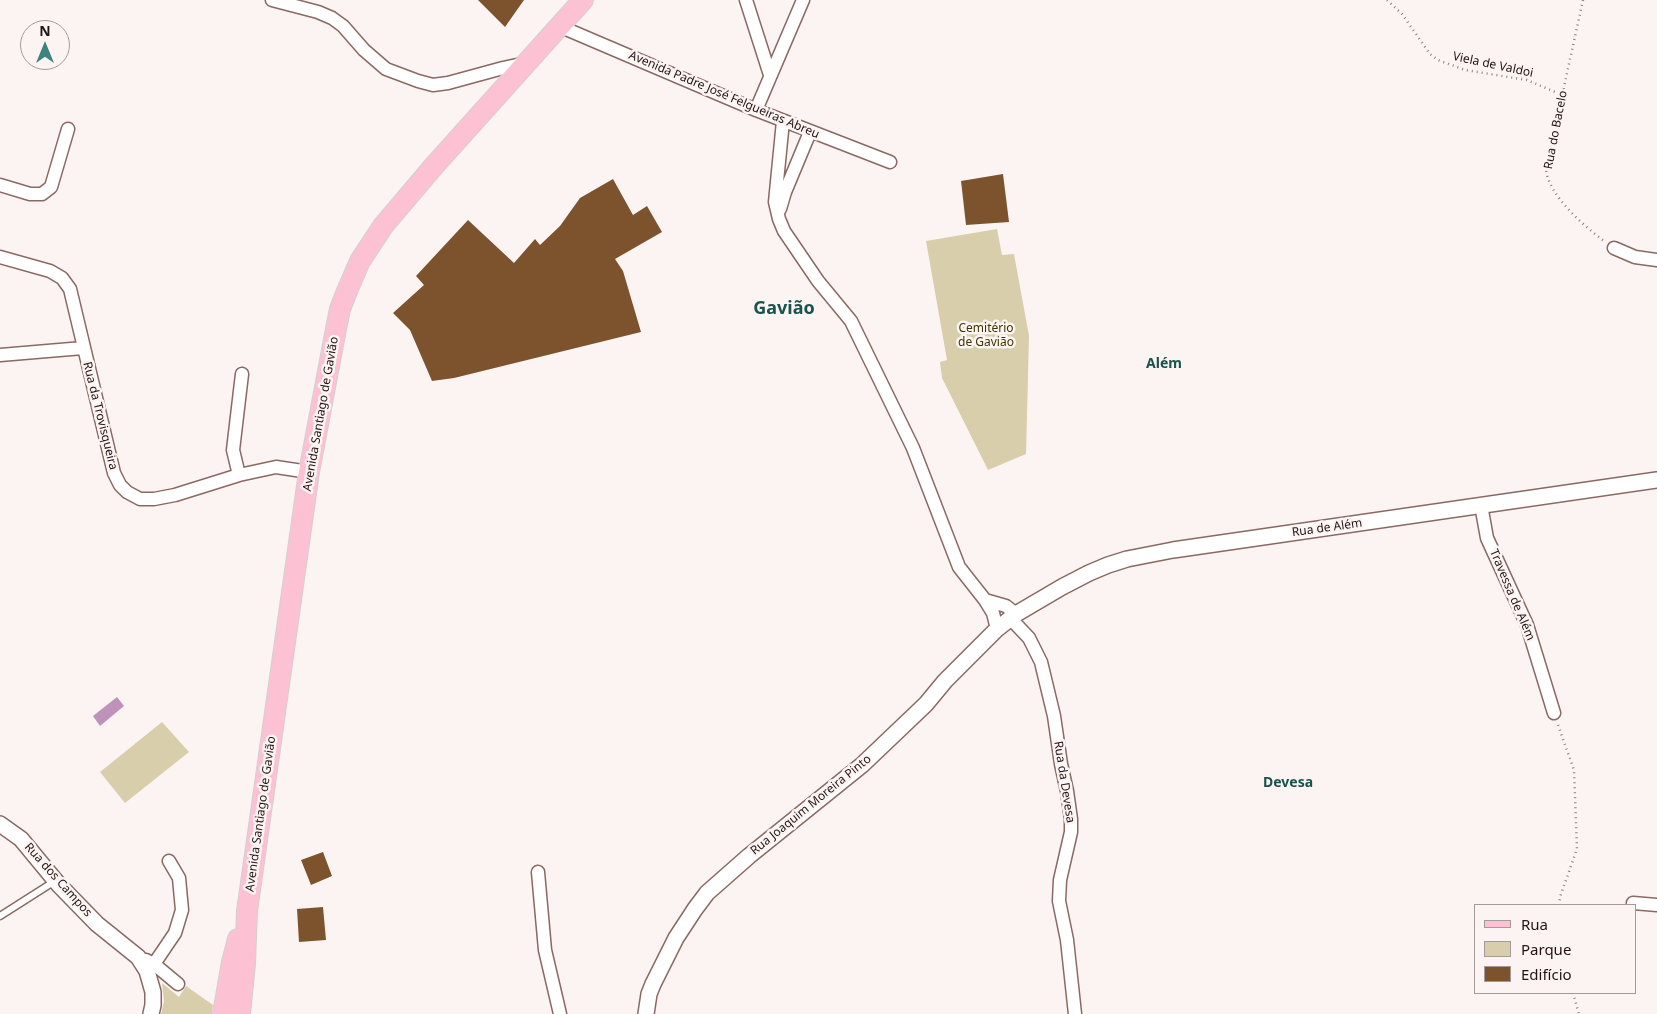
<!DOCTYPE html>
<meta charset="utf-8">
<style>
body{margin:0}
#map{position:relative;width:1657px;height:1014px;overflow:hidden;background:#fcf4f3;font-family:"Noto Sans",sans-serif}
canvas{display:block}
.legend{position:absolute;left:1474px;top:904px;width:162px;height:90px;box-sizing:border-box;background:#fcf4f3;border:1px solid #a49a99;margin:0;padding:6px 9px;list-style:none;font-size:15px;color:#211412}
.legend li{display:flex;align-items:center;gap:10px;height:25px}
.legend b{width:25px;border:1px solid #a49a99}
.north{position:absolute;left:20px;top:20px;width:50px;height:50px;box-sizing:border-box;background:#fcf4f3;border:1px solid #a49a99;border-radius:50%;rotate:0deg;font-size:14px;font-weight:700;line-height:20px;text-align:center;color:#211412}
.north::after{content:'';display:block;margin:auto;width:18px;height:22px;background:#3e847c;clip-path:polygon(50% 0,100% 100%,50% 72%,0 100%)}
</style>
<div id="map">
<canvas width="1657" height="1014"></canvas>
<ul class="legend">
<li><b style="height:6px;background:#fdc1d4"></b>Rua</li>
<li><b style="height:14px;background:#d8ceac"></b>Parque</li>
<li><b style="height:14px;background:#7d532e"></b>Edifício</li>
</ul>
<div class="north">N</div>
</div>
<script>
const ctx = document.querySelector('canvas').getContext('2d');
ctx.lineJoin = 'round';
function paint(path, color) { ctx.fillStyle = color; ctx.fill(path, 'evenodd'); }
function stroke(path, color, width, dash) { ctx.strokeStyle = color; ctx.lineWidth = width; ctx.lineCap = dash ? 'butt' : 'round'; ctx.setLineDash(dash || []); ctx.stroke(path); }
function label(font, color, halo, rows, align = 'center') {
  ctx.font = font + ' "Noto Sans",sans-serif'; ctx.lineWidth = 5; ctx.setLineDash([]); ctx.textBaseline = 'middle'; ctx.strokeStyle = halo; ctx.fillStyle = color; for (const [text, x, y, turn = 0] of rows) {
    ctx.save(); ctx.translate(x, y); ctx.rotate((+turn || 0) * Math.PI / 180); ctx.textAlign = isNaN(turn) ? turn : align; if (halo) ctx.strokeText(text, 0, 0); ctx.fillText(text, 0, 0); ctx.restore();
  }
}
paint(new Path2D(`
 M997 229 1002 255 1014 254 1029 336 1026 454 988 470 942 378 940 362 947 360 926 241Z
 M162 722 189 752 125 803 100 772Z
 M162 983 179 997 186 986 213 1005 212 1014H161L164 1001Z`), '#d8ceac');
paint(new Path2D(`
 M117 697 124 706 100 726 93 716Z`), '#be92ba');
paint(new Path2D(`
 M478 0H524L505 27Z
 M1003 174 1009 222 966 225 961 181Z
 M613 179 633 215 647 206 662 232 615 259 623 271 641 332 454 378 432 381 410 330 393 313 424 285 416 276 468 220 514 263 535 239 540 245 560 226 580 198Z
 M323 852 332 876 311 885 301 860Z
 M323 907 326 940 299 942 297 909Z`), '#7d532e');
const service = new Path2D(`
 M0 916 55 881`);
const minor = new Path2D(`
 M272 0 318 12 332 18 343 26 364 50 386 69 418 81 433 85 448 83 503 68 526 63
 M746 0 770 75
 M559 26 756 110 890 162
 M756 110 803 0
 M783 121 775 202 779 219 784 231 818 281 851 321 913 448 959 567 985 600 993 613 997 629
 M0 185 30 194H42L51 187 68 129
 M780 209 785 192 810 132
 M1614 248 1635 257 1657 260
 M0 257 50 271 62 278 70 289 114 473 120 485 127 492 140 499H154L175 495 239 475 276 467 309 472
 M0 355 83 348
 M239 475 233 450 242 374
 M1481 505 1487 538 1527 625 1554 713
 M985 600 1006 606 1016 614
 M1011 619 1029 638 1041 662 1054 716 1061 764 1067 791 1071 819V832L1060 880 1059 901 1067 940 1075 1014
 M538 872 545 950 560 1014
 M1633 903 1657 905
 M146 960 154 964 178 984
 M154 964 175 933 182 910 179 878 169 861`);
const tertiary = new Path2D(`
 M0 824 21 839 59 885 97 924 138 957 147 971 153 992V1005L151 1014
 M646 1014 649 994 653 984 676 938 695 909 707 893 749 856 862 765 926 704 945 681 997 629 1016 614 1062 587 1089 573 1108 565 1127 559 1173 550 1657 480`);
const primary = new Path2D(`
 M223 1014 232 962 238 939
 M240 1014 245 964 247 911 309 472 336 329 340 309 347 291 360 261 383 226 433 167 583 0`);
stroke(service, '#8a6963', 9);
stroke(minor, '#8a6963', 15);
stroke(tertiary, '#8a6963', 18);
stroke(primary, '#d3d0d0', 22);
stroke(new Path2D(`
 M1387 0 1402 14 1430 54 1438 60 1465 70 1527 80 1562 95
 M1583 0 1546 169C1548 195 1584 226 1604 241
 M1558 725 1574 770 1577 849 1560 897 1559 905
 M1573 993 1579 1014`), '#8c8180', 2.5, [1, 4]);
stroke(service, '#fff', 6);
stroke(minor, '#fff', 12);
stroke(tertiary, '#fff', 15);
stroke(primary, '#fdc1d4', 20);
label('12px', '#211412', '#fcf4f3', [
 ["Viela de Valdoi",1493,65,12],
 ["Avenida Padre José Felgueiras Abreu",724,95,23],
 ["Rua do Bacelo",1556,130,-79],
 ["Avenida Santiago de Gavião",321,414,-80],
 ["Rua da Trovisqueira",100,416,76],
 ["Rua de Além",1327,528,-8],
 ["Travessa de Além",1512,595,67],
 ["Rua da Devesa",1064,782,81],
 ["Rua Joaquim Moreira Pinto",811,805,-39],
 ["Avenida Santiago de Gavião",261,814,-82],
 ["Rua dos Campos",58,880,48]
]);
label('12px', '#403404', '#fcf4f3', [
 ["Cemitério",986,329],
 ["de Gavião",986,343]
]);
label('bold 14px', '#19534d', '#fcf4f3', [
 ["Além",1164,364],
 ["Devesa",1288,783]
]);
label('bold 18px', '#19534d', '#fcf4f3', [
 ["Gavião",784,309]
]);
</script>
